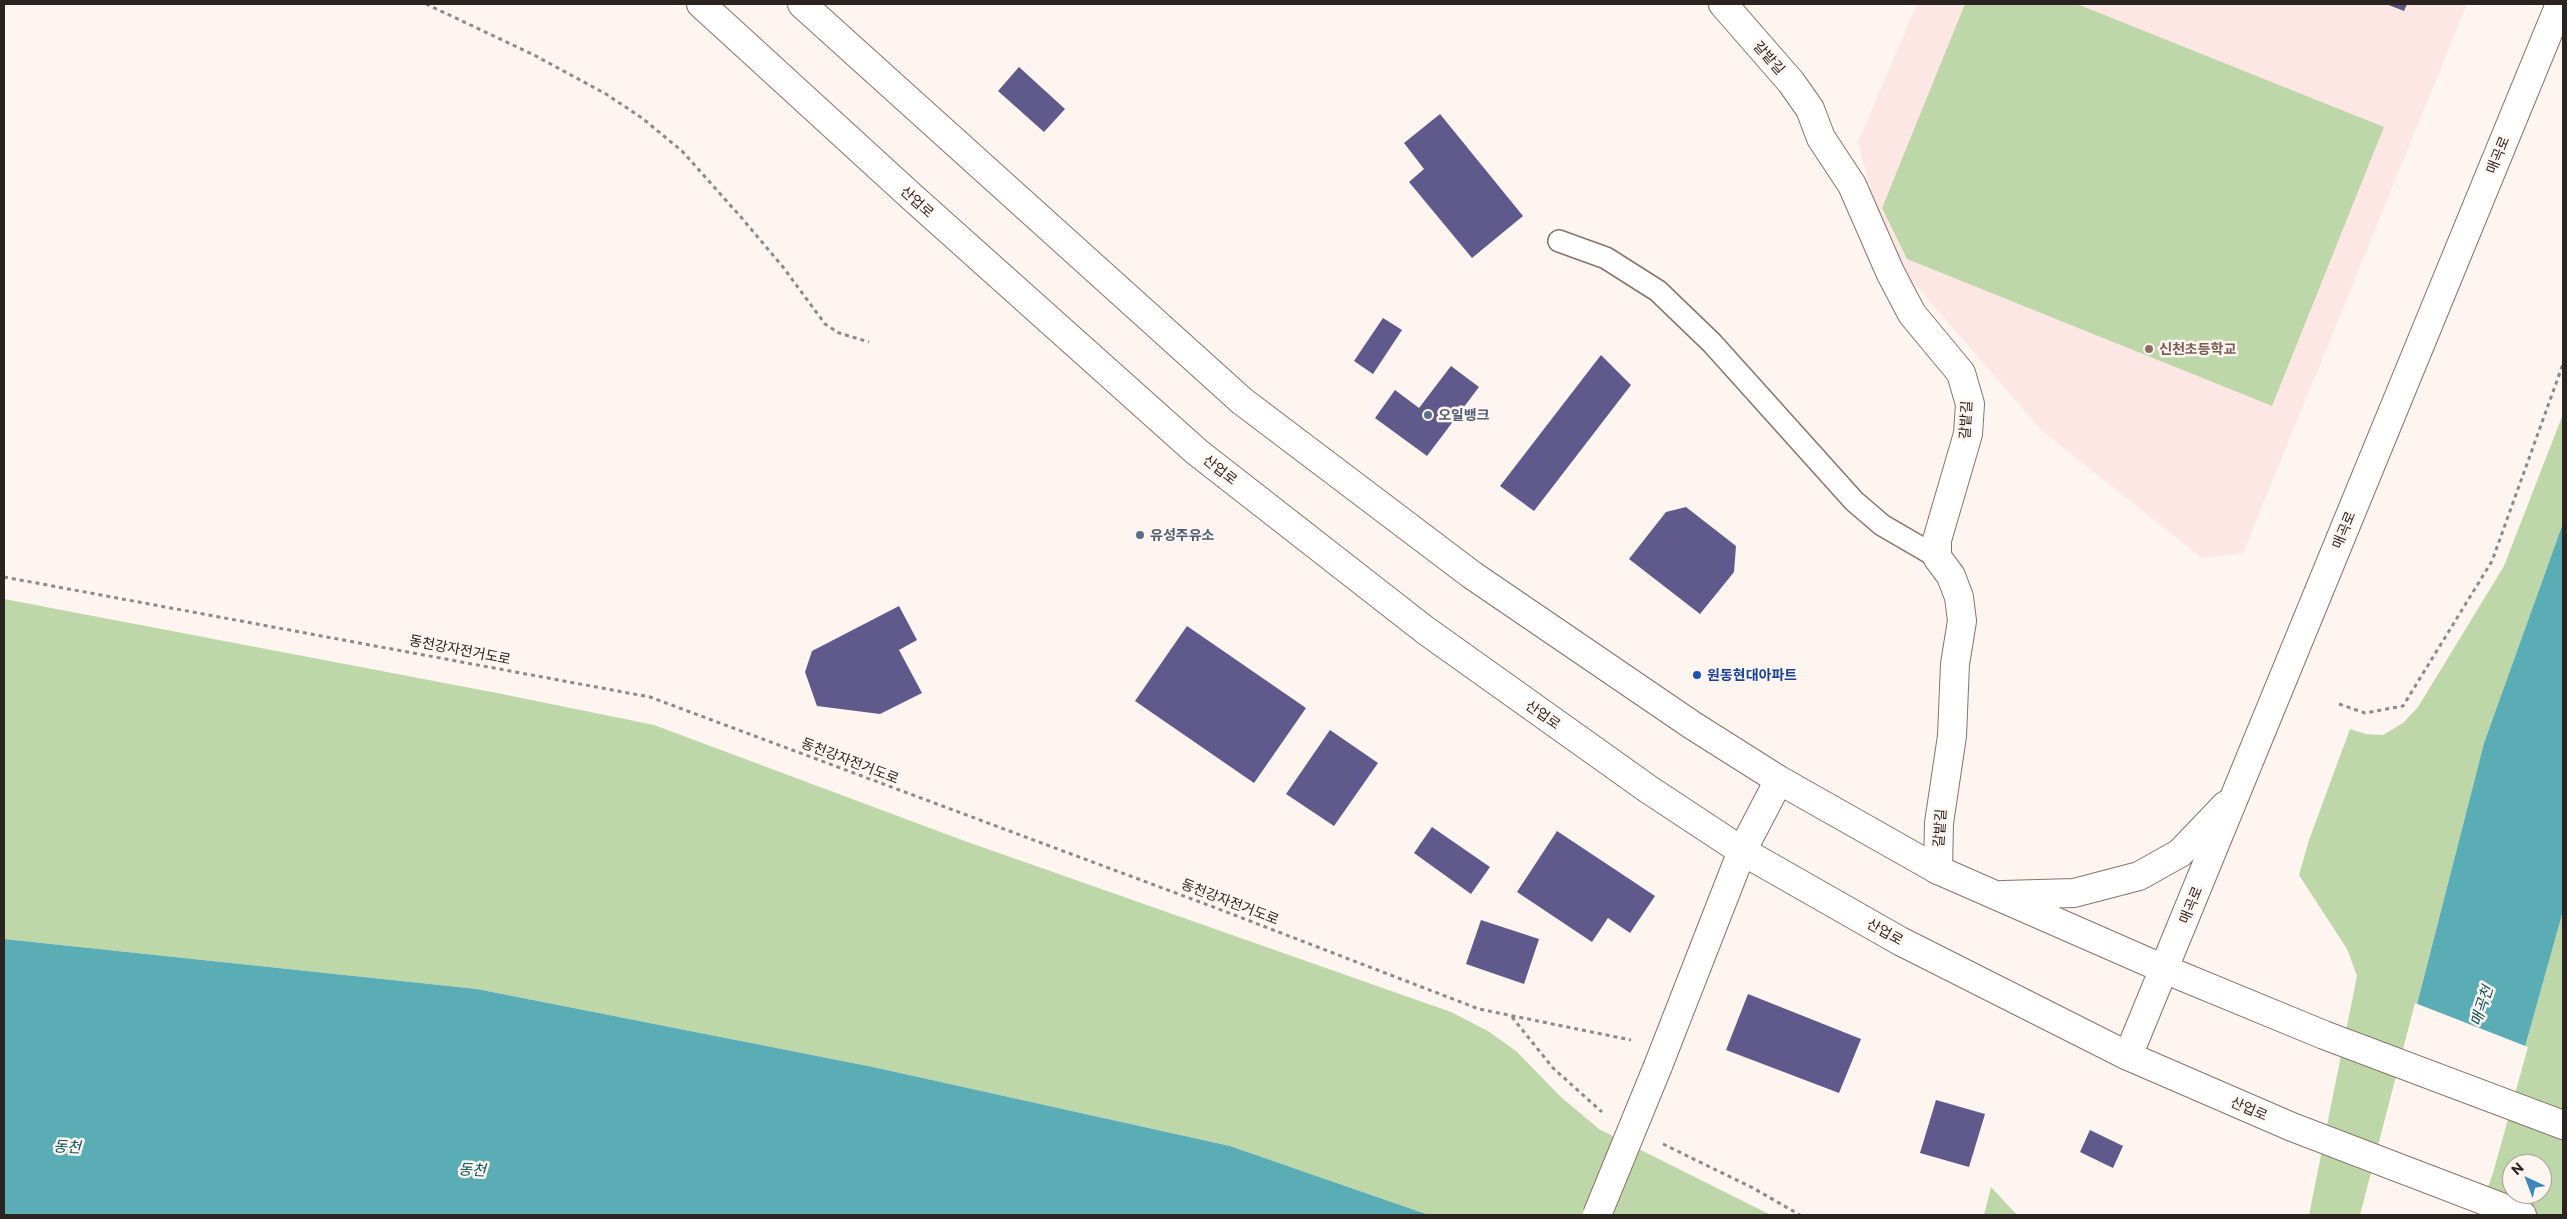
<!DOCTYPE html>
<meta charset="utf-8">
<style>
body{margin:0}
#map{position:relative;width:2567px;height:1219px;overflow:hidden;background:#fef5f0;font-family:Commissioner,sans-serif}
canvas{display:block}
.frame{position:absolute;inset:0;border:5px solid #2b231f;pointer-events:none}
.north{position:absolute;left:2502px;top:1154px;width:50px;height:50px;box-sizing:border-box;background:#fef5f0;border:1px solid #aaa19c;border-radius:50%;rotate:317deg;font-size:14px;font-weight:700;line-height:20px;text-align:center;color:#2b231f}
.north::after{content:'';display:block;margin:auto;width:18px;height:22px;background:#3c87bb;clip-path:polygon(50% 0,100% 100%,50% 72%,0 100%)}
</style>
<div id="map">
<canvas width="2567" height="1219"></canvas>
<div class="frame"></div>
<div class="north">N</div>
</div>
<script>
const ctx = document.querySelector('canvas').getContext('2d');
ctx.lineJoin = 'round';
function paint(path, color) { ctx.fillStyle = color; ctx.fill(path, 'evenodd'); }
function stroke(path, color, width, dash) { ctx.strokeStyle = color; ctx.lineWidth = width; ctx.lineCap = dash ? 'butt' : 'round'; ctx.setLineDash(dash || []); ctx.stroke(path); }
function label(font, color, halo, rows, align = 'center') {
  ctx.font = font + ' Commissioner,"Noto Sans KR",sans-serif'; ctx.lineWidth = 5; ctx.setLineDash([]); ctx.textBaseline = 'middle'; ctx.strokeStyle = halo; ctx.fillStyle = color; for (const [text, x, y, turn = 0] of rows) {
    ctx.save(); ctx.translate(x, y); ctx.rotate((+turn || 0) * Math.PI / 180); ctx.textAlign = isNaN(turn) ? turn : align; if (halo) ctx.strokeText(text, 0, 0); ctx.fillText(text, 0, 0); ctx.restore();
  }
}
paint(new Path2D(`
 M1917 4H2467L2243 553 2202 558 2042 431 1900 267 1876 211 1858 142Z`), '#fde7e5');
paint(new Path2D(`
 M1965 4H2077L2384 127 2272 406 1907 259 1882 208Z
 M2563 414V523L2484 743 2363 1215H2309L2357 976 2347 949 2299 875 2309 840 2350 729 2366 734 2383 735 2403 723 2418 707 2504 566Z
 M4 599 497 693 654 725 962 840 1451 1012 1488 1031 1516 1051 1561 1097 1599 1129 1771 1215H1429L1230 1146 873 1067 477 989 4 939Z
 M2563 911V1215H2476L2490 1172ZM2512 1164H2542V1194H2512Z
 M1991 1187 2017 1215H1984Z`), '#bed7a8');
paint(new Path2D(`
 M2563 523V911L2490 1172 2363 1215 2484 743Z
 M4 939 477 989 873 1067 1230 1146 1429 1215H4Z`), '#5badb5');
paint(new Path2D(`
 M2415 1003 2528 1047 2493 1173 2478 1215H2360Z`), '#fef5f0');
paint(new Path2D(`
 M2386 4H2407L2404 11Z
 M1019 67 1065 109 1044 132 998 91Z
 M1440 114 1523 216 1472 258 1409 182 1424 169 1404 143Z
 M1383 318 1402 330 1373 374 1354 361Z
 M1601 355 1631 385 1534 511 1500 486Z
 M1451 366 1479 387 1427 456 1375 418 1395 390 1419 408Z
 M1686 507 1736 546 1734 572 1700 614 1629 559 1666 512Z
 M899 606 917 640 899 650 922 693 880 714 817 706 805 672 812 651Z
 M1187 626 1306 708 1254 783 1135 701Z
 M1330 730 1378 763 1334 826 1286 794Z
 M1432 827 1490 867 1471 894 1414 853Z
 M1557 831 1655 896 1630 933 1608 918 1592 942 1517 892Z
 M1481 920 1539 939 1524 984 1466 964Z
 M1748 994 1861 1039 1839 1093 1726 1050Z
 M1936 1100 1985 1114 1969 1167 1920 1153Z
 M2090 1130 2123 1146 2113 1168 2080 1152Z`), '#5f598c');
const lane = new Path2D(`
 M1559 241 1606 258 1658 291 1712 343 1854 501 1882 525 1937 557`);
const street = new Path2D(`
 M1723 4 1791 82 1810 109 1821 138 1852 185 1890 272 1912 314 1961 373 1970 404 1968 434 1937 540V557L1951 576 1959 597 1962 621 1955 664 1952 736 1939 823 1938 870
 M1658 1066 1742 851 1779 780`);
const secondary = new Path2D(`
 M701 4 912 197 1197 452 1425 630 1648 789 1742 851 1900 941 2128 1056 2292 1127 2522 1215
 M802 4 1242 401 1472 575 1692 725 1779 780 1938 870 2164 969 2324 1035 2563 1125
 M2003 895 2074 893 2139 876 2180 853 2226 805
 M2128 1056 2560 4`);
stroke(lane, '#887369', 24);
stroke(street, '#887369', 30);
stroke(secondary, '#887369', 30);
stroke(new Path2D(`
 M426 4 534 55 606 94 642 118 682 151 740 216 783 267 825 324 839 333 869 342
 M4 577 650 697 1216 908 1479 1009 1631 1040
 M2339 704 2365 713 2403 706 2492 561 2563 364
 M1512 1017 1553 1068 1602 1112
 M1663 1144 1753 1188 1800 1215`), '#918884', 3, [4, 4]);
stroke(lane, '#fff', 21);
stroke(street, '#fff', 28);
stroke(secondary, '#fff', 28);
const streetBridge = new Path2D(`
 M1597 1215 1658 1066`);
stroke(streetBridge, '#887369', 30, []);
stroke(streetBridge, '#fff', 28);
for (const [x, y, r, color] of [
 [2149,349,5,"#8d6e63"],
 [1428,415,5,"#5c6f8a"],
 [1140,535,5,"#5c6f8a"],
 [1697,675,5,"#1a4fb4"]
]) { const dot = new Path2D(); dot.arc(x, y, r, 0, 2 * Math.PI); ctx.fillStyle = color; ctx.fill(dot); stroke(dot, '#fef5f0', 2); }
label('14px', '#2b231f', '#fef5f0', [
 ["갈밭길",1769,58,48],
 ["매곡로",2498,155,-68],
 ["산업로",917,202,42],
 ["갈밭길",1966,420,-87],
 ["산업로",1220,470,38],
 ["매곡로",2344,530,-68],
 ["동천강자전거도로",460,650,11],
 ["산업로",1543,715,35],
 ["동천강자전거도로",850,761,21],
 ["갈밭길",1940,828,-86],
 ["동천강자전거도로",1230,902,21],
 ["매곡로",2191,905,-68],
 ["산업로",1885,932,29],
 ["산업로",2249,1109,23]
]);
label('bold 14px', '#785e54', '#fef5f0', [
 ["신천초등학교",2159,349]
], 'left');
label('bold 14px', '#4e5e75', '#fef5f0', [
 ["오일뱅크",1438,415],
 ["유성주유소",1150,535]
], 'left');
label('bold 14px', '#164399', '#fef5f0', [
 ["원동현대아파트",1707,675]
], 'left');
label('italic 15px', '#045158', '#fef5f0', [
 ["매곡천",2482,1006,-72],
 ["동천",67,1147,3],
 ["동천",472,1170,3]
]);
</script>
